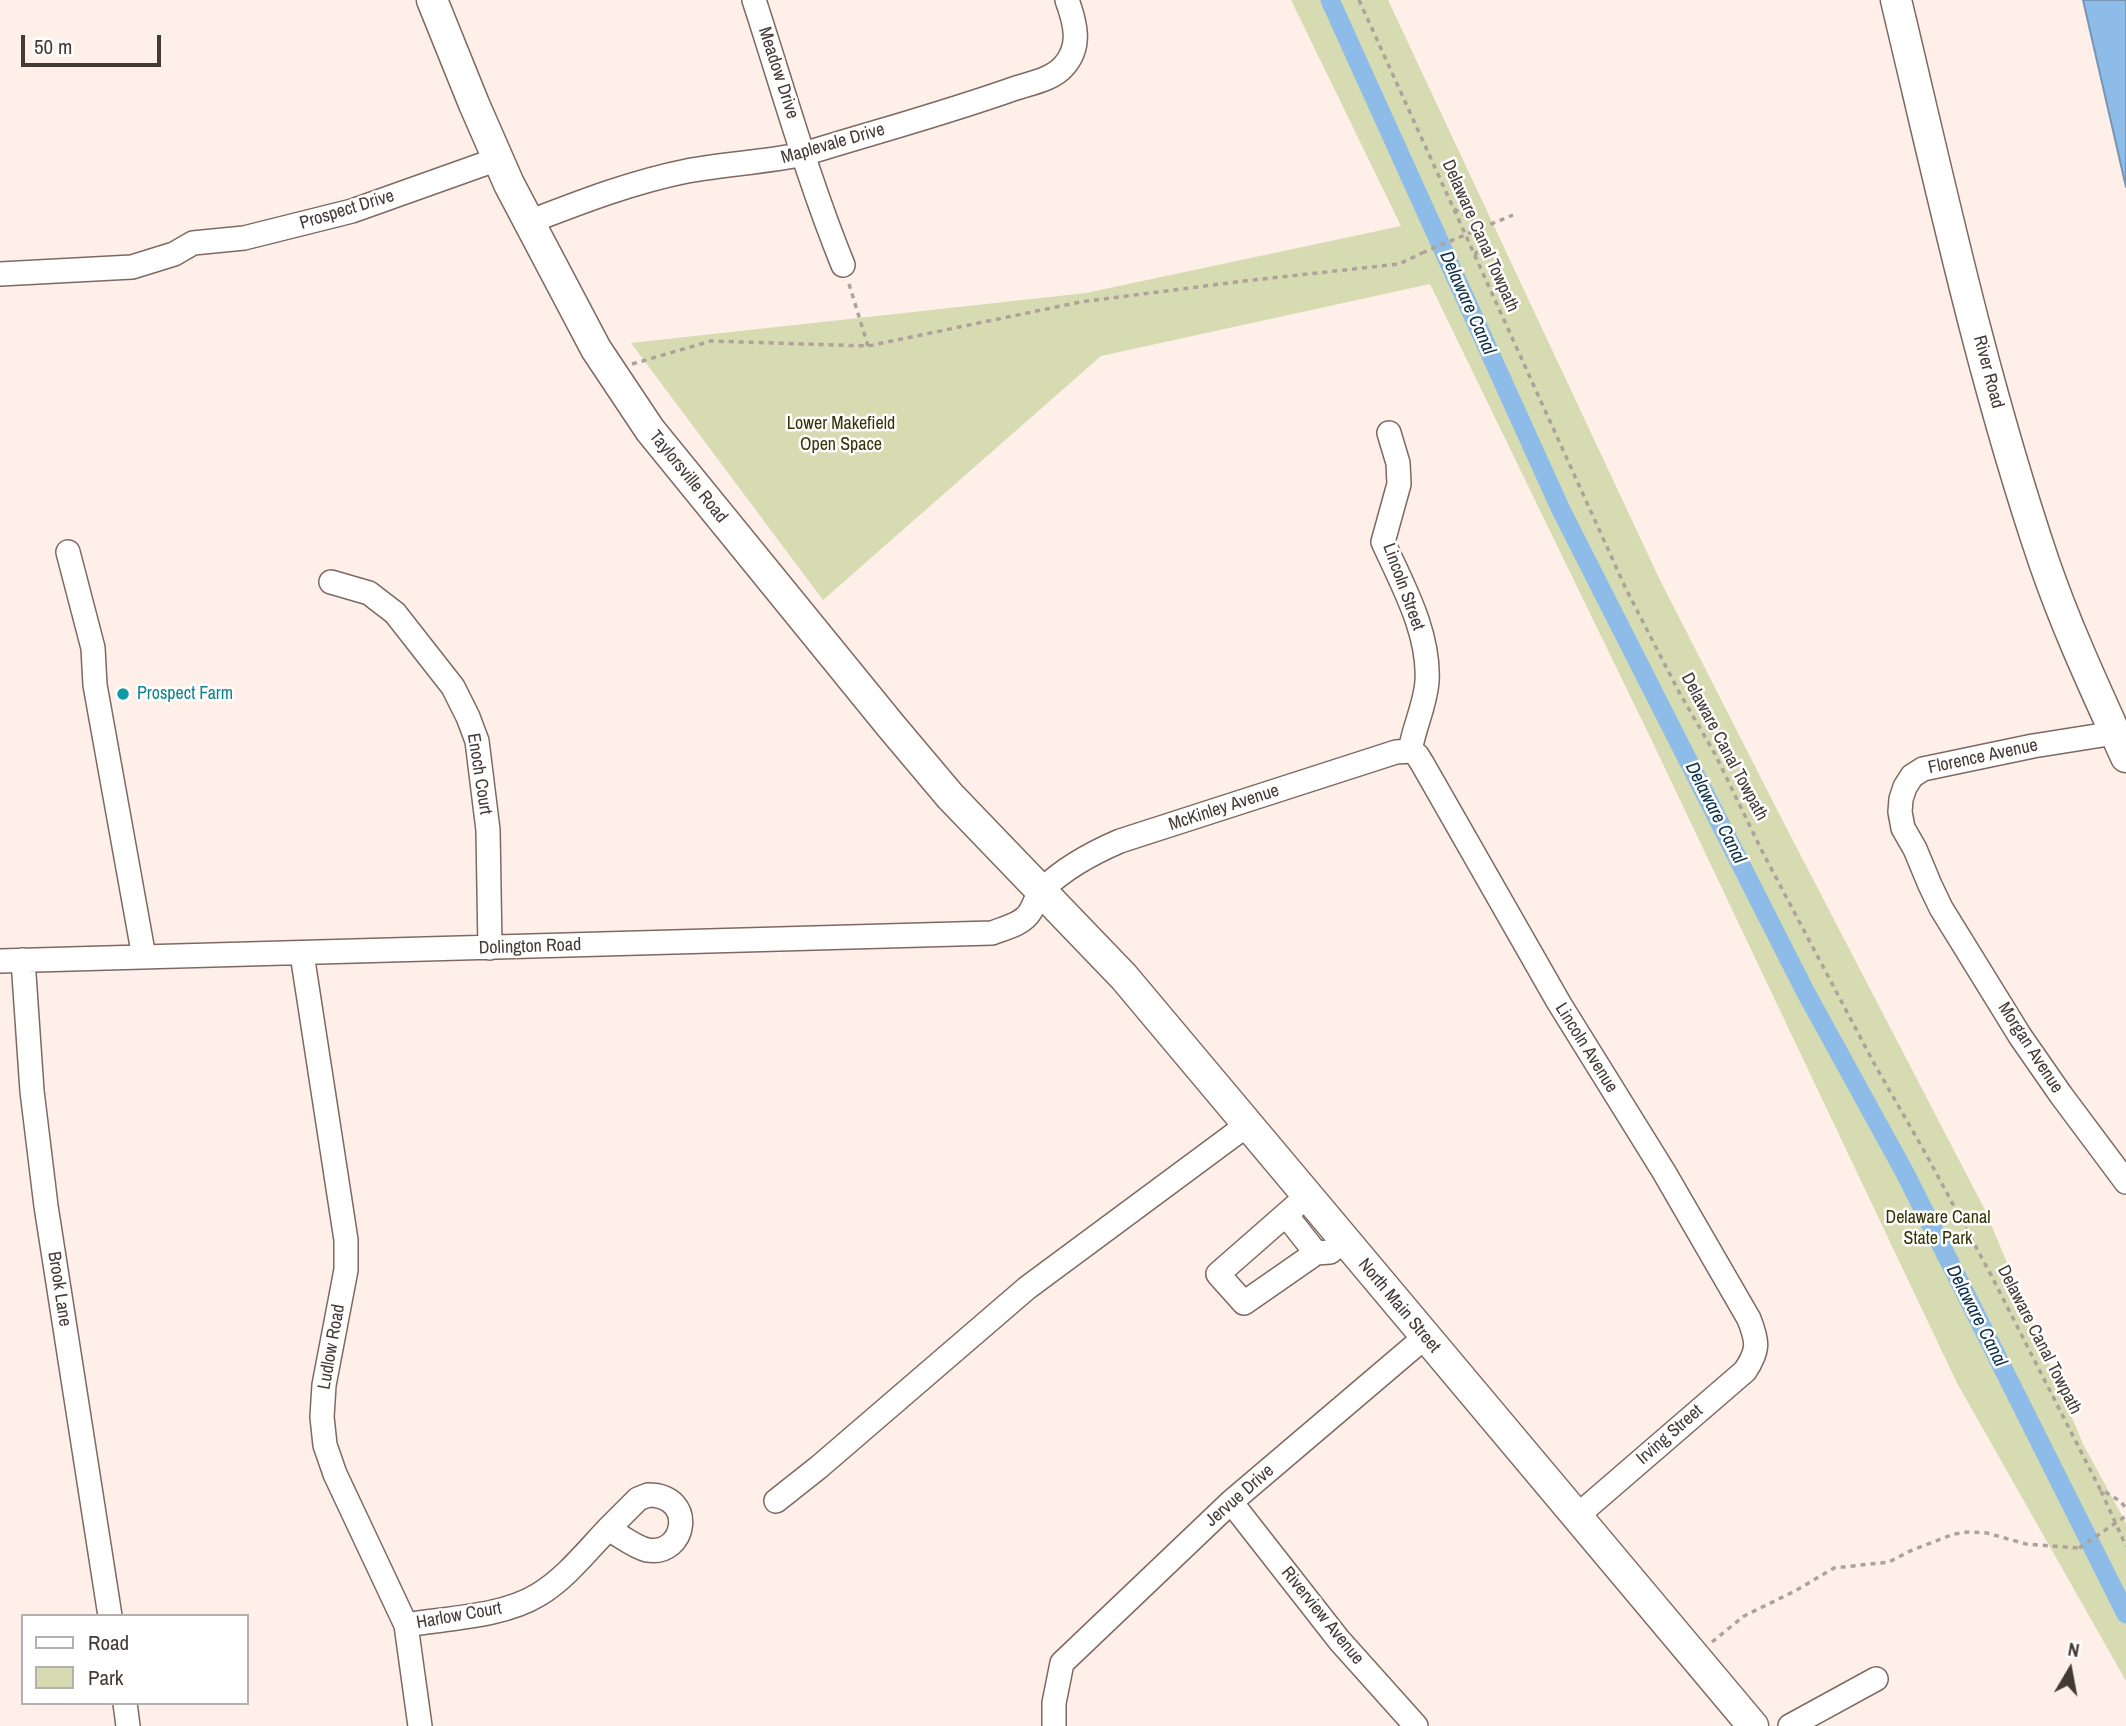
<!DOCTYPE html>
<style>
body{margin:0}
#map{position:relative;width:2126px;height:1726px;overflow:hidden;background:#feefe9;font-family:"Archivo Narrow",sans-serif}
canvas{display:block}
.legend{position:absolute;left:21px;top:1614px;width:228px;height:91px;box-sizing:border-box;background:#fff;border:2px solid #b4b0ae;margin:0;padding:9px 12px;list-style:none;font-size:21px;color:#433935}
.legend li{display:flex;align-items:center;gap:14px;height:35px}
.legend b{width:35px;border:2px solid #b4b0ae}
.north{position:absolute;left:2035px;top:1635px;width:70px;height:70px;-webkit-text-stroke:5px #fff;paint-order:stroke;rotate:10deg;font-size:19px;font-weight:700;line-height:28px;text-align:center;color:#433935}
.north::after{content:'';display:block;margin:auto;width:24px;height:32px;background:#433935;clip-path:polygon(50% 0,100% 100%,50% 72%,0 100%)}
.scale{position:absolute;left:21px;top:35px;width:140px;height:32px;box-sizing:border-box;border:4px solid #433935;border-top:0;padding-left:9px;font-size:21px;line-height:24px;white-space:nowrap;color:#433935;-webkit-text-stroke:5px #fff;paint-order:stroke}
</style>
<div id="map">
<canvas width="2126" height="1726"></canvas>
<ul class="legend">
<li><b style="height:9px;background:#fff"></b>Road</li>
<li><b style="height:19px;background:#d6dbb1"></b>Park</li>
</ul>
<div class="north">N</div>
<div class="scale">50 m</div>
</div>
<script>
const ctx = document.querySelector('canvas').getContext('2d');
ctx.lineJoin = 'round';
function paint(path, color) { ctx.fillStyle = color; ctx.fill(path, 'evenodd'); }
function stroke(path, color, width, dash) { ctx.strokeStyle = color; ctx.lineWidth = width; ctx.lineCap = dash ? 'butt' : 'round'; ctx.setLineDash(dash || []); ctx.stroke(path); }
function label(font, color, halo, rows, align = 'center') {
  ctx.font = font + ' "Archivo Narrow",sans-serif'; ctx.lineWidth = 5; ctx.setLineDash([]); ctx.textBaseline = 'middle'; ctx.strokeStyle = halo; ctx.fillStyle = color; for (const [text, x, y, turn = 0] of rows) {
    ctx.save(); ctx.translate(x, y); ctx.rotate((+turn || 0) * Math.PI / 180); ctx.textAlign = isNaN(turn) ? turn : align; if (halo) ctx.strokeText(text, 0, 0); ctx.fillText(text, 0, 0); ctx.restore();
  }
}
paint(new Path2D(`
 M1291 0H1388L1659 578 1789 833 1985 1210 2083 1444 2126 1523V1681L1957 1383 1652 741 1430 284 1101 356 823 600 631 343 1086 293 1401 226Z`), '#d6dbb1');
const water = new Path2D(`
 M2083 0H2126V187Z`);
paint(water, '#8ebce9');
stroke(water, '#7895b3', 2);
stroke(new Path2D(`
 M1330 0 1561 510 1805 991 1905 1173 2126 1614`), '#8ebce9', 19);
const minor = new Path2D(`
 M754 0C783 89 808 179 843 265
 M529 222C581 202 632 182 687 171 726 164 765 162 804 154 875 132 946 113 1016 88 1032 83 1053 79 1064 66 1082 46 1075 22 1067 0
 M0 274 132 267 174 254 193 243 244 238 352 211 498 159
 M1389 433 1398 463 1399 484 1383 542C1402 584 1430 633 1427 682 1425 706 1414 727 1410 751
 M68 552 93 648 95 685 144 957
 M331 582 369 593 395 613 453 687 468 717 477 741 488 830 490 948
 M2115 733 2033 746 1923 769 1912 776 1905 787 1901 799 1900 812 1903 828 1915 849 1930 885 1941 908 2020 1036 2061 1095 2126 1182
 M1410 751 1417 755 1422 763 1559 1003 1664 1172 1749 1319C1758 1342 1759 1350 1745 1371L1577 1516
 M302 954 346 1240V1270L324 1385 322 1417 325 1445 335 1474 406 1625 420 1726
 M23 960 32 1091 46 1206 110 1616
 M0 961 992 933C1005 928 1023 924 1030 912 1035 904 1037 894 1044 888 1066 867 1092 853 1120 841L1396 752 1410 751
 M1307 1196 1218 1274 1244 1303 1316 1253 1330 1252 1344 1241
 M1286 1215 1316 1253
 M648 1495C697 1495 686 1557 647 1550 634 1547 620 1535 608 1529L638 1499Z
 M776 1501 819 1467 1027 1288 1247 1125
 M1231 1502 1339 1640 1416 1726
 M406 1625C447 1618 502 1617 538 1595 565 1579 587 1551 608 1529
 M125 1703 128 1726
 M1054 1726V1703L1062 1663 1231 1502 1425 1337
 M1790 1726 1876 1679`);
const major = new Path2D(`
 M432 0 474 104 509 184 596 349 650 430 891 726 950 796 1124 977 1753 1726
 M1896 0C1941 188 1982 379 2044 562 2067 629 2097 693 2126 757`);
stroke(minor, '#7e6960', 26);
stroke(major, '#7e6960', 33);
stroke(new Path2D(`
 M1359 0 1626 589 1679 692 1715 754 1763 853 1875 1065 1927 1156 1991 1275 2100 1489 2120 1501 2126 1508
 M1454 209 1484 227 1475 257
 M1472 232 1513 215
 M849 284 868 346
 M632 364 711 341 868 346 1080 302 1244 281 1399 264 1422 253
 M2101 1491 2126 1546
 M1712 1642 1744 1616 1795 1591 1834 1568 1889 1562 1910 1551 1954 1534 1968 1532 1987 1533 2026 1544 2079 1548`), '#aea19c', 3.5, [5, 5]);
stroke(minor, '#fff', 23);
stroke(major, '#fff', 30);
stroke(new Path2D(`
 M1422 253 1472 232
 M2079 1548 2126 1516`), '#aea19c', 3.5, [5, 5]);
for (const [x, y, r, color] of [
 [123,694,7,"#0f9aa8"]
]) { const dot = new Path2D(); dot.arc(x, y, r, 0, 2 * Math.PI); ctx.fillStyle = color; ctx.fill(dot); stroke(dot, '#fff', 2.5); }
label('18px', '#433935', '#fff', [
 ["Meadow Drive",778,73,72],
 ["Maplevale Drive",833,144,-16],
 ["Prospect Drive",347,210,-17],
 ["Delaware Canal Towpath",1480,236,66],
 ["River Road",1988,372,75],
 ["Taylorsville Road",688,477,51],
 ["Lincoln Street",1403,587,70],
 ["Delaware Canal Towpath",1724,747,62],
 ["Florence Avenue",1983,757,-12],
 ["Enoch Court",479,774,81],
 ["McKinley Avenue",1224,808,-18],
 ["Dolington Road",530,947,-2],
 ["Lincoln Avenue",1586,1048,58],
 ["Morgan Avenue",2030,1048,57],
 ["Brook Lane",59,1289,81],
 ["North Main Street",1399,1306,50],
 ["Delaware Canal Towpath",2039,1340,63],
 ["Ludlow Road",332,1347,-80],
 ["Irving Street",1670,1435,-41],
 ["Jervue Drive",1240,1496,-41],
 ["Harlow Court",459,1616,-10],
 ["Riverview Avenue",1322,1616,51]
]);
label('18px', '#323503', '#fff', [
 ["Lower Makefield",841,424],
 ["Open Space",841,445],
 ["Delaware Canal",1938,1218],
 ["State Park",1938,1239]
]);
label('18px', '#0d838f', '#fff', [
 ["Prospect Farm",137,694]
], 'left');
label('italic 19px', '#0b2e4b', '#fff', [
 ["Delaware Canal",1467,303,66],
 ["Delaware Canal",1715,813,63],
 ["Delaware Canal",1976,1316,63]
]);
</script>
